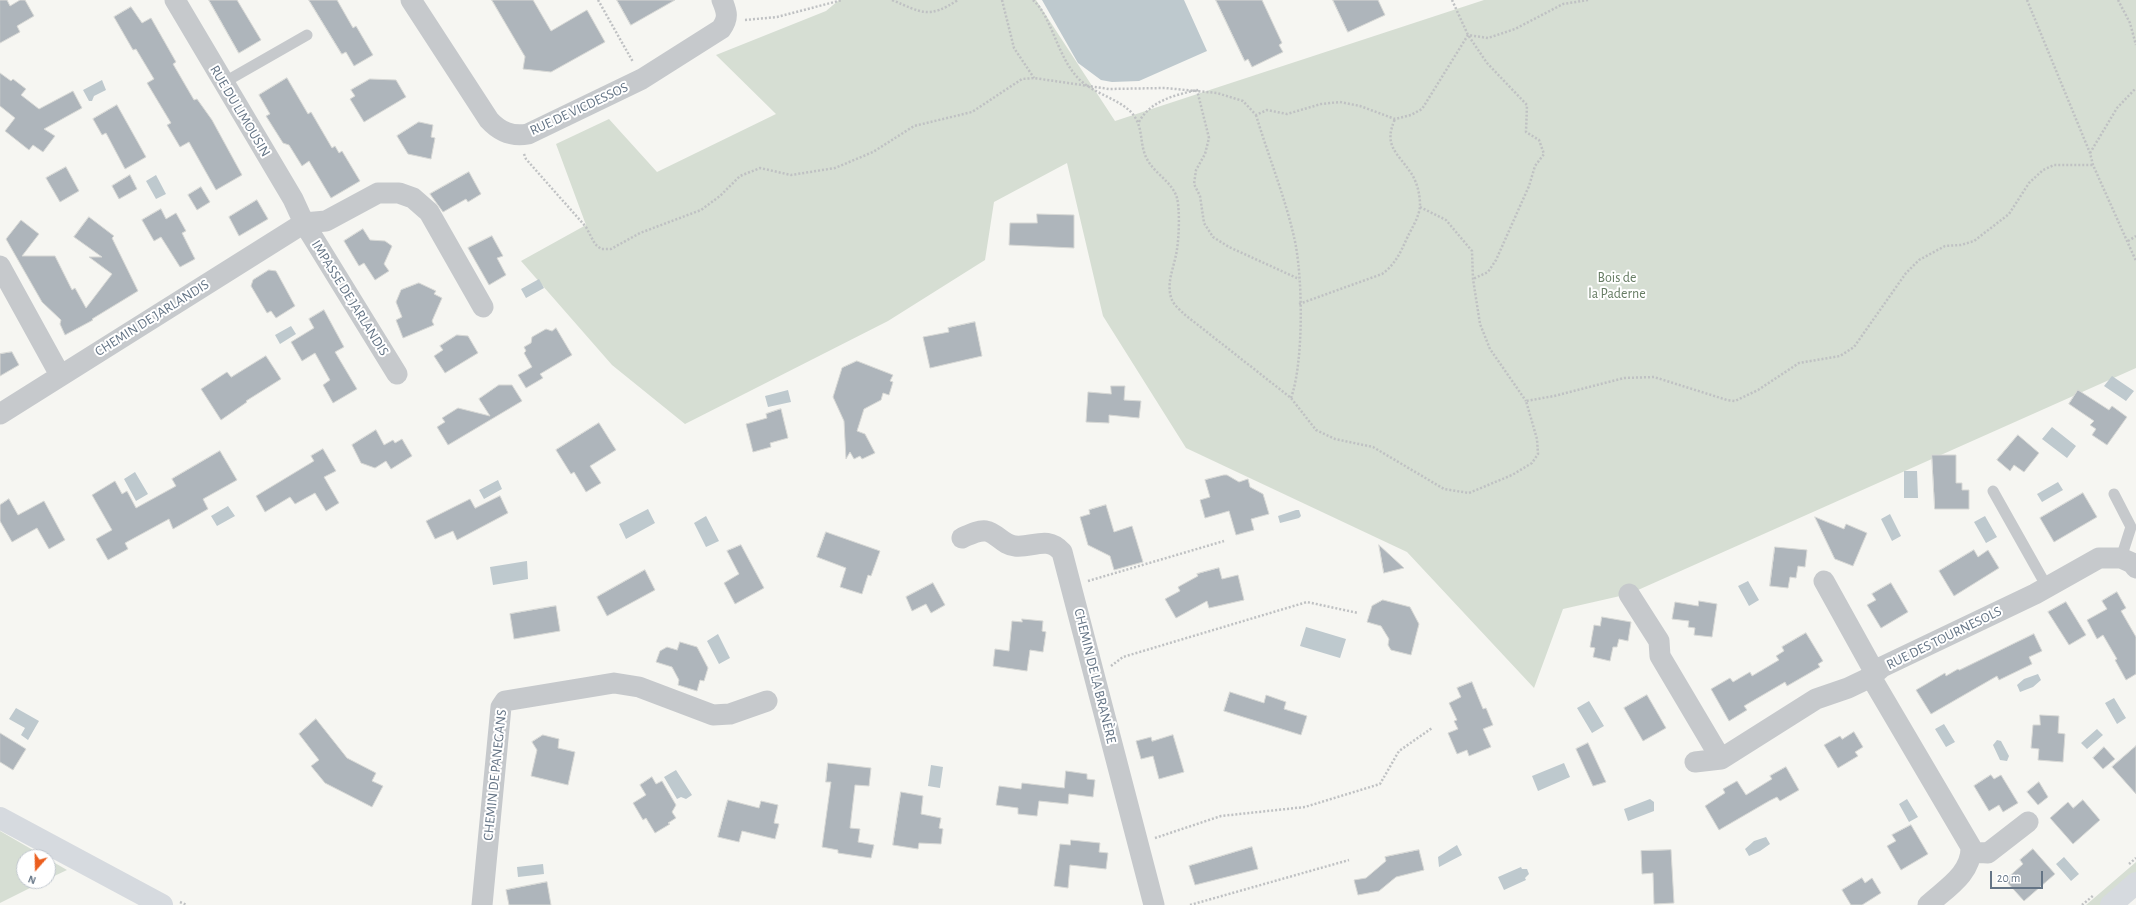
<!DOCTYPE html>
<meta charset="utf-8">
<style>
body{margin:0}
#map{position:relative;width:2136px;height:905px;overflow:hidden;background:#f6f6f2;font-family:"Alegreya Sans",sans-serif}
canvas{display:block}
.north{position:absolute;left:16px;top:849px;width:40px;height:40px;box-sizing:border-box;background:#fff;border:1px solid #c1c7ce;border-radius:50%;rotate:200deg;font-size:11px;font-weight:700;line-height:16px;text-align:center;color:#647485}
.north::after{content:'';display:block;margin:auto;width:14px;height:18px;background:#eb5e1e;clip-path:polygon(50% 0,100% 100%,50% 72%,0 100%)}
.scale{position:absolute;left:1990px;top:871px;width:53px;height:18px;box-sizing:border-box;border:2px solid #647485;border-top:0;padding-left:5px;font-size:12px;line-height:14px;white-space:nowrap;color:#647485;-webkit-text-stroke:3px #fff;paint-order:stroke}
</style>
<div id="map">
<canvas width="2136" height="905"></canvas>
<div class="north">N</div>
<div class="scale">20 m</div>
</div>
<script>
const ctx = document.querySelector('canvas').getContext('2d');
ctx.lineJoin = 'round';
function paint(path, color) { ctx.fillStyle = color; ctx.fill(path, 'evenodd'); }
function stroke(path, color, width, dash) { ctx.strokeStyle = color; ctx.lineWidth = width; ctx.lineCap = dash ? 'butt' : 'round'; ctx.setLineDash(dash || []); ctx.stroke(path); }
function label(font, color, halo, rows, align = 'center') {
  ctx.font = font + ' "Alegreya Sans",sans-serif'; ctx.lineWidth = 4; ctx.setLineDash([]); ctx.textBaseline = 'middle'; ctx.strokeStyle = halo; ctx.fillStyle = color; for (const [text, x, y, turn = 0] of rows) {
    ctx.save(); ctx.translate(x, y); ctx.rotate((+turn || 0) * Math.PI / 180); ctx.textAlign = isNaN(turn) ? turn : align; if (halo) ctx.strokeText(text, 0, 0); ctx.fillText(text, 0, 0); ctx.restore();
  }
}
paint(new Path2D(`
 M839 0H1036L1115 121 1484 0H2136V368L1629 594 1563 609 1534 688 1407 552 1186 448 1103 316 1067 163 994 202 985 260 888 321 685 424 612 365 521 261 586 225 556 144 609 119 657 172 776 114 716 55 826 11Z
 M0 831 45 857H24V881H44L0 903Z
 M48 859 67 870 48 879Z
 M2136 862V874L2100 905H2086Z`), '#d6ded3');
paint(new Path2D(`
 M1042 0H1184L1207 51 1139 81 1112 82 1101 80 1078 63Z
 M102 80 106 90 94 96 92 101H89L83 90Z
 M156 175 166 194 156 199 146 181Z
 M539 279 544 288 526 298 521 289Z
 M291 326 296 334 280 344 275 335Z
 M2112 376 2134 391 2126 401 2104 386Z
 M788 390 791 402 768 407 765 396Z
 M2052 427 2076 446 2067 458 2042 439Z
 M1904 471H1917L1918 498H1904Z
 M135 472 148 494 136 501 124 479Z
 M498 480 502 489 484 499 479 490Z
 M2058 482 2063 490 2042 502 2037 494Z
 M228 506 235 516 217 526 211 516Z
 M648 509 655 523 626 539 619 524Z
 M1296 510H1299L1301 516 1299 518 1280 523 1278 516Z
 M1890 514 1901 536 1892 541 1881 519Z
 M706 516 719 541 706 547 694 523Z
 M1985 516 1997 537 1986 543 1974 522Z
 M527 561 528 579 493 585 490 567Z
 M1748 581 1759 600 1749 606 1738 586Z
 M1306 627 1346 639 1340 658 1300 646Z
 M718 634 730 658 719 664 707 641Z
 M2038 674 2041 680 2033 687 2020 692 2017 685 2024 679Z
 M2114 698 2126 718 2117 724 2105 703Z
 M1589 701 1604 726 1592 733 1577 708Z
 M16 708 39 721 28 740 21 735 25 728 9 719Z
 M1944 724 1955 742 1946 747 1935 729Z
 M2097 729 2103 735 2087 749 2081 743Z
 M1997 740 2001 741 2009 756 2007 761 2000 760 1993 745Z
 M1564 763 1570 777 1538 791 1532 776Z
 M931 765 943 767 940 788 928 786Z
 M676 770 692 795 686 799 681 797 677 799 664 777Z
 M1650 799 1654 802V811L1628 821 1624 809Z
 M1907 799 1918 817 1909 822 1899 804Z
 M1766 837 1770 844 1760 851 1749 856 1745 849 1754 841Z
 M1457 845 1462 855 1439 867 1438 857Z
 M2064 857 2079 874 2071 881 2056 864Z
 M543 864 544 874 518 877 517 867Z
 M1521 867 1522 869H1527L1529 874 1525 878 1526 880 1504 890 1498 877Z`), '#bec9ce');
const building = new Path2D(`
 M0 0H7L10 6 20 0H25L34 16 17 26 20 32 0 43Z
 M209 0H237L261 40 239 53Z
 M309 0H337L353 28 356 26 373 55 354 66 346 52 342 54Z
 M492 0H533L551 31 587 10 605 42 551 72 523 69 525 57Z
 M617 0H675L631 25Z
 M1216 0H1262L1282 43 1279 45 1283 52 1252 67 1248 59 1245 61Z
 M1333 0H1378L1385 15 1348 32Z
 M131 7 142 23 151 18 176 62 173 64 194 100 197 99 212 120 242 175 216 190 189 142 180 147 167 125 171 123 147 83 154 79 136 49 133 50 114 17Z
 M0 73 11 81 13 79 26 89 21 95 39 109 73 91 82 108 44 129 55 136 43 152 33 145 29 150 5 131 15 118 0 106Z
 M287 78 308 114 311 112 332 148 335 146 339 153 342 151 360 181 331 198 309 161 302 166 289 145 283 143 266 116 270 114 259 95Z
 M370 79 396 80 406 97 364 122 350 99 355 96 351 90Z
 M117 105 146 157 125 169 106 133 102 135 93 119Z
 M419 122 433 125 431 137 435 138 431 159 408 154 397 136Z
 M66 167 79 191 60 202 46 178Z
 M469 172 481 194 468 202 466 199 443 212 430 194Z
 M130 175 137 189 119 199 112 186Z
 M201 187 210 202 197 210 188 195Z
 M257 200 268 219 239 236 229 217Z
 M161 209 166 219 176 213 186 231 182 233 195 259 180 267 161 237 154 241 142 220Z
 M1037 214 1074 215V248L1009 245 1010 223H1037Z
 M89 217 114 236 112 238 138 291 92 319 93 320 65 335 60 324 61 320 42 302 6 239 21 220 39 234 22 256H55L72 290 75 288 86 308 112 274 89 257H102L74 237Z
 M363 229 370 240 385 241 392 246 384 264 389 271 375 280 364 263 359 266 344 241Z
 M492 236 503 256 497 258 506 275 489 285 468 248Z
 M269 270 276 271 295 306 276 318 271 311 267 313 251 286 253 280Z
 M419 283 436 291 434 294 442 298 432 321 434 325 403 338 396 320 402 317 396 302 401 290Z
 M324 310 344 347 335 352 357 389 333 403 323 385 330 380 315 353 302 361 291 342 314 328 309 319Z
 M975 322 982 356 930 368 923 337 949 332 948 328Z
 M556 328 572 355 540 374 543 378 526 388 518 375 532 367 524 353 526 351 524 347 531 343 532 337 546 329 552 331Z
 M457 335 468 336 478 353 445 373 434 356 443 350 440 346Z
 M12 352 19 365 0 376V354Z
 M266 356 281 379 246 401 247 402 221 420 201 389 227 372 231 377Z
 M857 361 893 375 890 381 893 382 889 395 883 393 881 400 864 409 857 431 865 434 875 453 862 459 860 456 854 459 850 452 846 459 844 421 833 397 842 368Z
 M499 385H512L522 401 448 445 437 427 445 422 442 418 458 408 490 416 479 399Z
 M1111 386H1125L1124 400 1141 401 1139 418 1109 415V423L1086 422 1088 392 1111 394Z
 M2078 390 2109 410 2112 406 2127 417 2107 445 2092 435 2096 429 2090 425 2094 421 2069 404Z
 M781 409 788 438 770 443 771 447 753 452 746 424 767 418 766 414Z
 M599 423 616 450 590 466 601 483 586 492 574 472 571 474 556 450Z
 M376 430 384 445 393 440 395 443 402 439 412 456 391 469 386 461 375 468 361 463 352 445Z
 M2018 435 2039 453 2024 472 2014 465 2010 471 1997 460Z
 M323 449 336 471 324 477 339 503 326 511 315 493 295 504 290 497 265 512 256 496 314 461 311 456Z
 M220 451 237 480 203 499 208 509 173 529 169 519 125 543 128 549 108 560 96 539 112 530 92 495 115 481 122 494 127 491 136 508 176 486 172 479Z
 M1932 455H1956V483H1962V490H1969V509H1935Z
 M1224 475H1227L1239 482 1248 479 1250 487 1263 494 1269 514 1251 519 1254 530 1236 535 1229 511 1205 518 1200 500 1210 497 1205 480Z
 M2083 493 2097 517 2054 542 2040 518Z
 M500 496 508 513 457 540 453 531 435 539 426 521 470 499 475 508Z
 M9 499 18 515 44 501 65 540 49 549 37 528 12 542 0 521V505Z
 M1106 505 1114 532 1132 526 1143 562 1114 570 1110 556 1088 545 1080 517 1090 514 1089 510Z
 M1815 517 1844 529 1846 524 1867 533 1853 566 1835 559Z
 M826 532 880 551 871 576 868 575 862 594 840 587 846 568 817 557Z
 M741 545 764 588 735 604 724 583 739 574 727 551Z
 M1379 545 1404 568 1384 573Z
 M1775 547 1807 550 1805 567 1798 566 1796 578 1790 577 1788 588 1770 586Z
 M1974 550 1978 557 1988 550 1999 568 1954 596 1939 571Z
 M1219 568 1222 579 1238 575 1244 600 1209 608 1207 601 1176 618 1165 599 1180 591 1178 587 1198 576 1197 574Z
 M645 570 655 590 607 616 597 597Z
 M933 583 945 605 931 613 926 604 912 611 906 597Z
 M1891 583 1908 612 1881 628 1867 605 1876 600 1872 594Z
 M2117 592 2126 608 2121 611 2136 637V674L2126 680 2115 660 2117 659 2103 635 2097 639 2087 620 2107 609 2102 601Z
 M1383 600 1410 607 1419 624 1411 655 1391 650 1388 645 1389 639 1381 626 1367 622 1372 606Z
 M1699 601 1717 604 1712 637 1694 635 1695 628 1688 627 1689 621 1672 619 1675 602 1698 606Z
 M2066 602 2086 635 2069 645 2048 612Z
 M556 606 560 631 514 639 510 614Z
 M1602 617 1631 622 1628 641 1619 639 1617 647H1613L1610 661 1593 657 1595 648 1590 647 1594 625 1600 626Z
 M1022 619 1043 621 1042 631 1046 632 1043 652 1030 650 1027 671 993 666 995 649 1009 651 1012 621 1022 622Z
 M1806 633 1823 661 1818 664 1820 667 1787 686 1785 682 1744 706 1747 710 1729 721 1711 689 1730 678 1733 682 1750 672 1752 676 1779 660 1776 656 1784 651 1782 647Z
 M2034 634 2042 651 2029 657 2032 664 1999 680 1997 676 1931 714 1916 690 1945 673 1946 676 1958 669 1959 670Z
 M680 642 697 647 708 668 704 681 700 680 697 691 678 685 679 680 672 667 656 662 660 651 667 647 677 650Z
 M1472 682 1483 709 1486 708 1493 725 1483 729 1491 747 1469 756 1467 750 1457 754 1448 733 1458 729 1454 721 1457 720 1449 703 1461 697 1457 688Z
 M1230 692 1264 703 1266 695 1286 702 1284 709 1307 716 1301 735 1224 711Z
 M1647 695 1666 728 1643 741 1624 708Z
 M2040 715 2059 716 2058 733 2065 734 2063 762 2038 760 2039 749 2031 748 2033 725H2040Z
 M316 719 347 758 376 773 372 781 383 786 372 807 325 783 311 766 319 760 299 734Z
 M1854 732 1863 747 1855 752 1858 756 1838 768 1824 745 1840 736 1842 739Z
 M0 733 26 749 13 770 0 762Z
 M543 735 559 739 558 748 575 752 568 785 531 776 537 750 532 742Z
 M1173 735 1184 772 1159 779 1153 756 1141 759 1136 741 1151 737 1152 741Z
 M1588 743 1606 782 1593 786 1576 749Z
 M2136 746V794L2112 767Z
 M2104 747 2115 759 2103 769 2093 758Z
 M828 763 871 768 869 786 855 785 850 828 860 829 858 842 874 845 871 858 838 853V850L822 847 831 782H826Z
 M1786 767 1799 790 1780 801 1777 797 1769 801 1719 830 1705 806 1725 793 1723 789 1737 781 1746 795 1772 779 1770 776Z
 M1066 771 1087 774V779L1095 780 1093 797 1069 794 1068 804 1039 801 1037 816 1018 814V808L996 805 999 786 1021 789 1022 783 1064 788Z
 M1991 775 1994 779 2001 775 2018 803 2003 812 1999 805 1989 811 1974 786Z
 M652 777 656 784 662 781 676 805 672 812 676 818 668 823 670 824 655 833 646 818 643 820 633 803 646 795 640 785Z
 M2039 782 2048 797 2038 805 2027 792Z
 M901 792 923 796 921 814 941 818 939 828 943 829 941 844 919 843 918 849 893 845Z
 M728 800 759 808 761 801 778 805 774 823 779 824 775 839 742 831 739 842 718 837Z
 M2083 800 2100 820 2073 844 2050 818 2068 802 2073 808Z
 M1911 825 1928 854 1901 870 1887 846 1896 841 1892 835Z
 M1071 840 1100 843 1099 852 1108 853 1106 869 1070 865 1068 888 1054 886 1060 844 1070 845Z
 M1252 847 1258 869 1195 885 1189 866Z
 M2033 849 2055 874 2024 901 2005 880 2023 864 2020 860Z
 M1419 850 1424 870 1396 877 1379 891 1358 895 1354 880 1366 878 1386 861 1385 857Z
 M1671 850 1674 903 1654 904 1653 873 1642 874 1641 851Z
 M1862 878 1865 883 1872 878 1881 893 1862 905H1851L1842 890Z
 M547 882 551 905H509L506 890Z`);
paint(building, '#aeb5bb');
stroke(building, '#d7d8d5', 1);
stroke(new Path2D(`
 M598 0 633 62
 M892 0C923 13 928 19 958 0
 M1002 0 1014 48 1034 78
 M1033 0C1052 17 1057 56 1078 78 1092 93 1117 98 1131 112 1144 126 1139 142 1146 157 1153 173 1172 181 1177 198 1180 210 1179 237 1177 249 1175 266 1165 283 1172 300 1174 305 1180 310 1184 314L1291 398 1316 430 1335 439 1373 447 1444 489 1469 493 1512 475 1532 463 1538 454 1537 439 1526 401 1554 396 1624 378 1654 377 1727 400 1735 401 1758 390 1799 363 1840 356 1854 347 1906 273 1919 260 1945 246 1961 245 1974 241 2009 214 2029 183 2043 170 2054 165H2093
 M1452 0 1468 35 1487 63 1527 105 1526 132 1539 140 1544 154 1535 166 1529 186 1496 260 1488 272 1473 279
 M2027 0 2090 153 2093 165 2136 261
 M2118 0 2130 23 2136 45
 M745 20 777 17 842 0
 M1256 115C1268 155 1285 197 1294 237 1303 274 1304 362 1291 398
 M1139 122C1150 101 1175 95 1197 90L1209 138 1205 154 1196 170 1194 184 1200 196 1204 223 1213 237 1229 247 1299 279
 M2090 153 2117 108 2136 88
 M524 154 526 159 586 227 595 244 601 249H611L640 233 701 210 720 196 740 176 760 168 791 175 835 168 873 152 914 126 972 112 1022 79 1034 78 1109 89 1165 88 1217 93 1243 101 1256 115 1267 110 1287 114 1321 104 1340 102 1360 106 1395 119 1411 115 1422 109 1468 35 1488 38 1515 29 1563 4 1588 0
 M1420 207 1446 220 1472 251 1473 279 1480 324 1490 349 1526 401
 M2128 241 2136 236
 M1299 304 1382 274C1396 264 1401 251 1408 236 1412 228 1420 215 1420 205 1420 194 1417 182 1411 173 1397 152 1383 146 1395 119
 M1088 581 1224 541
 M1111 666 1123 657 1307 602 1358 613
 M1155 838 1221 816 1305 807 1380 784 1399 751 1432 728
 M2129 864 2136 858
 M180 902 187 905
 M1190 905 1349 860
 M2082 905 2094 895`), '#bfc1c3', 2.5, [2, 2]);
stroke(new Path2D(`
 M223 83 307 35
 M1993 491 2047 587
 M2114 494 2131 527 2121 558`), '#c6c9cc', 11);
stroke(new Path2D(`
 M175 0 293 199 304 223 397 374
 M411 0 489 120C500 132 512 137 528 134L642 79 721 29C729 18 727 12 722 0
 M0 266 60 375
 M0 414 304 223 326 221 378 193H399L413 198 429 212 483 307
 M962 538C969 535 977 530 986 531 997 533 1003 545 1015 546 1033 548 1047 535 1062 552L1154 905
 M1824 581 1875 673
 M1629 594 1659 641 1660 656 1721 759
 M1695 762 1721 759 1816 699 1848 688 1871 677
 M1971 852 1988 853 2028 822
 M482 905 501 707 505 701 614 683 639 687 713 715 730 714 767 701
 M1928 905C1945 889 1972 874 1971 847L1871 677 1882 667 2035 594 2099 558H2121L2132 563 2136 568`), '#c6c9cc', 21);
stroke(new Path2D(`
 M0 818 162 905
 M2111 905 2136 883`), '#d6dadf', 22);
label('14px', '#647485', '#fff', [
 ["RUE DE VICDESSOS",579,109,-25],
 ["RUE DU LIMOUSIN",240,111,59],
 ["IMPASSE DE JARLANDIS",350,298,58],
 ["CHEMIN DE JARLANDIS",152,318,-32],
 ["RUE DES TOURNESOLS",1944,638,-26],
 ["CHEMIN DE LA BRANÈRE",1095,676,76],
 ["CHEMIN DE PANEGANS",495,775,-84]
]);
label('14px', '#667c63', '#fff', [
 ["Bois de",1617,278],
 ["la Paderne",1617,294]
]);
</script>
